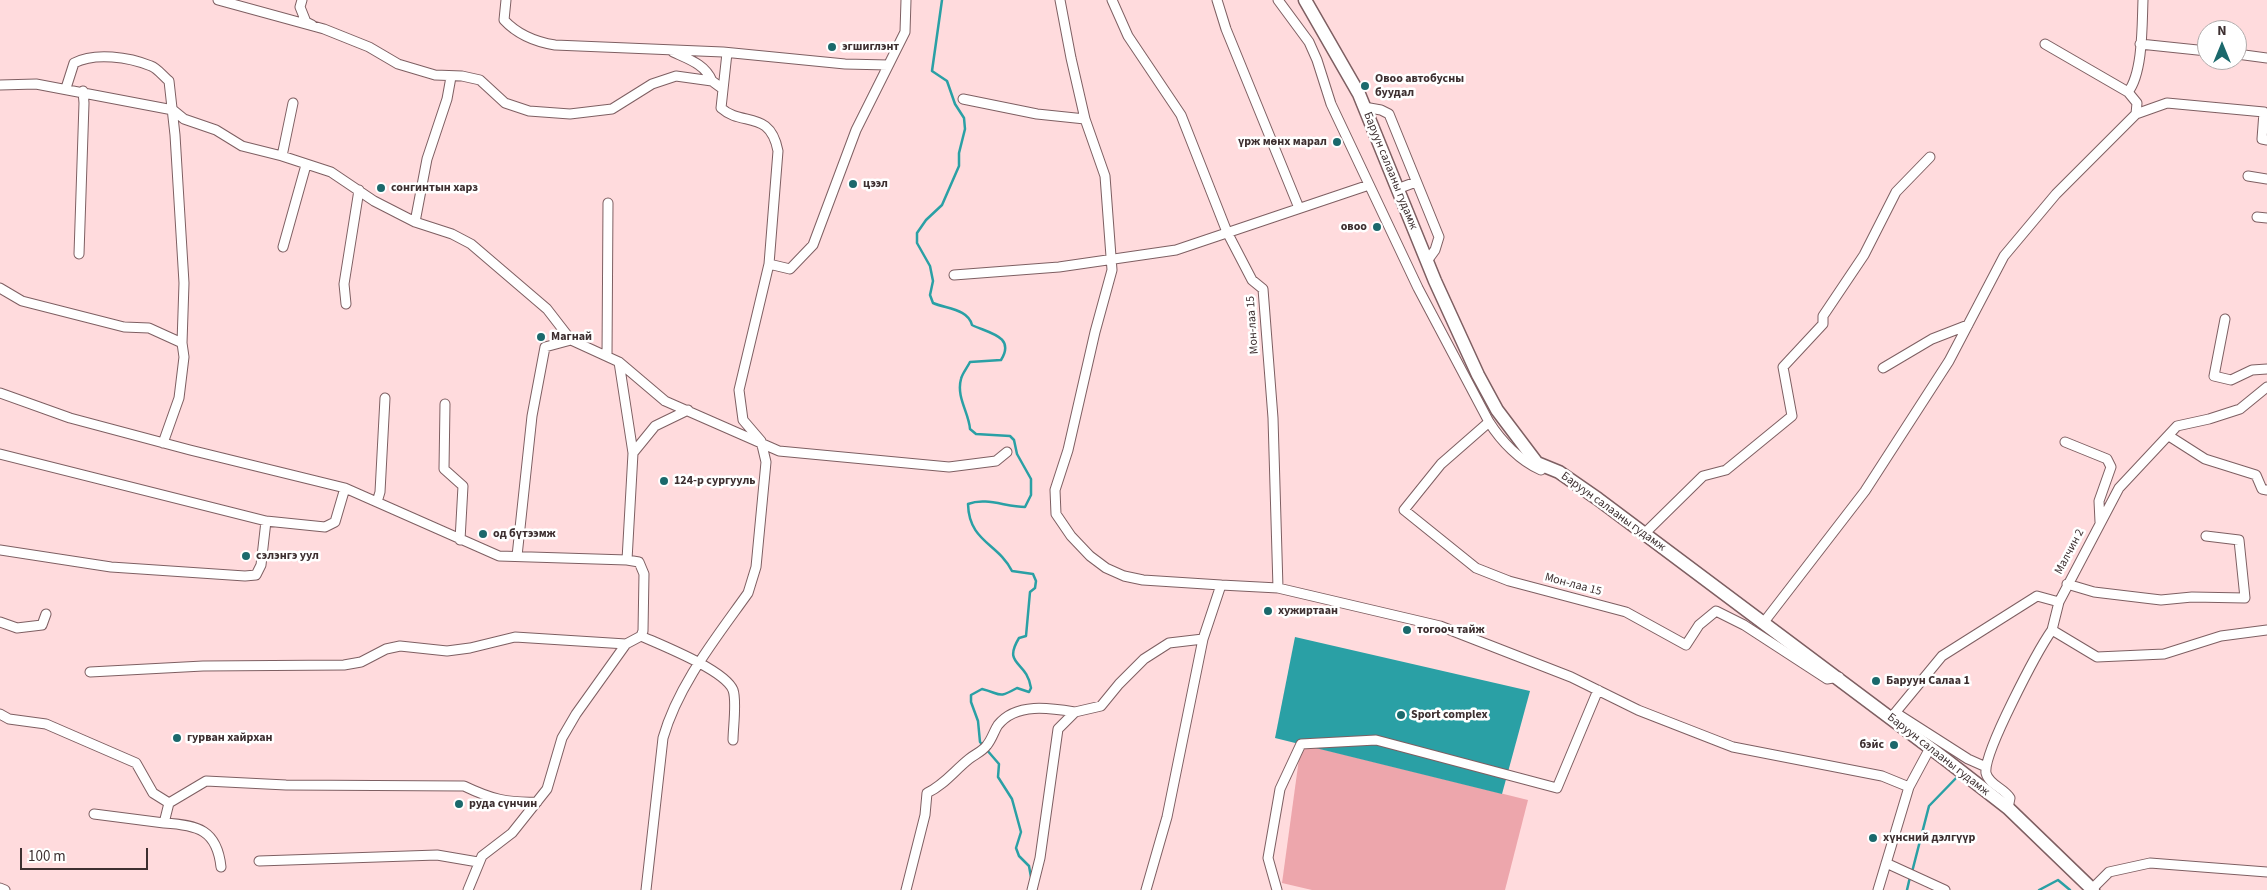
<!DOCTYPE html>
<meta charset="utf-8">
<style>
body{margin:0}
#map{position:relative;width:2267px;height:890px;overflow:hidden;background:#ffdbdd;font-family:"Source Sans 3",sans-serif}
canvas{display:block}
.north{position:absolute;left:2197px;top:20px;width:50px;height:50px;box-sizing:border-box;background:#fff;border:1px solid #b1acac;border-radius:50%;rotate:0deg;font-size:14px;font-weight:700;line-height:20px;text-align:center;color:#3d2f30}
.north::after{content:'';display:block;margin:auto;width:18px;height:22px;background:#1b696c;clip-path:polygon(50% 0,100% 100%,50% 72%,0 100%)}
.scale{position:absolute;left:20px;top:848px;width:128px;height:22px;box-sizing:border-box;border:2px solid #3d2f30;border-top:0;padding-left:6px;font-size:15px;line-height:18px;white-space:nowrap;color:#3d2f30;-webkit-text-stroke:4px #fff;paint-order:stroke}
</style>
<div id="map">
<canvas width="2267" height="890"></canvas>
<div class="north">N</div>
<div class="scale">100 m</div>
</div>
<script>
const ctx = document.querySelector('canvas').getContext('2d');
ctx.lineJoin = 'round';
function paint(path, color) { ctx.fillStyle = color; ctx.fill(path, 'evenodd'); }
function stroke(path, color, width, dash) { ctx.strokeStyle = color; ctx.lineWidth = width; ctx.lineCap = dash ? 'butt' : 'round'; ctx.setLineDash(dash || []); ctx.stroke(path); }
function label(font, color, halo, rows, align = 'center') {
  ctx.font = font + ' "Source Sans 3",sans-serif'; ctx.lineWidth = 5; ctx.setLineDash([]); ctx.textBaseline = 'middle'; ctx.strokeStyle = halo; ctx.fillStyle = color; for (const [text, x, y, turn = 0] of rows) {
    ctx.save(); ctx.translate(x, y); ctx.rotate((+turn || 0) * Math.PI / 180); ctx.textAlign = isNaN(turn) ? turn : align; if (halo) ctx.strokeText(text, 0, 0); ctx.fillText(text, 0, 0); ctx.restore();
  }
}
paint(new Path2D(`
 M1301 744 1528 800 1505 890H1312L1282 883Z`), '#eda6ac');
paint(new Path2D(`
 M1295 637 1530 691 1502 794 1275 738Z`), '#2aa0a5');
stroke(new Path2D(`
 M942 0 932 71 947 81 955 104 964 118 965 129 959 153V166L942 205 926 220 917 233V243L930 266 933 281 930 295 933 303C947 309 968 309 972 325 988 333 1016 336 1001 360L970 362C967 368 962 374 961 379 956 397 969 413 970 429L976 434 1010 436 1014 440 1017 454 1031 479V495L1025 507C1006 507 986 497 968 504 969 542 998 543 1012 571L1033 574 1036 581 1035 588 1030 592 1026 636 1019 638C1002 666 1027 660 1031 688L1029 692 1017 688C997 699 1002 694 982 689L971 695V702L978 721 980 742 999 764 998 777 1012 799 1021 832 1016 848 1019 856 1029 866 1031 877
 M1912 872 1929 806 1960 774
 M1907 890 1910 877
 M2039 890 2058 880 2070 890`), '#2aa0a5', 2.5);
const street = new Path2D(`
 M218 0 324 29 369 47 398 64 435 75 462 76 480 80 505 103 529 111 570 114 612 109 652 84 676 76 712 81 723 89
 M302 0 300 7 306 22 312 25
 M506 0 504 20C517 34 536 42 555 45L723 52 845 64 888 65
 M1060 0 1071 58 1085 119 1105 176 1112 270 1095 332 1068 450 1055 490 1056 514 1071 536 1090 556 1106 568 1124 576 1143 580 1221 585
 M1112 0 1128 36 1181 115 1227 232 1252 280 1263 289 1273 418 1278 588
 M1217 0 1226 29 1299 208
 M1278 0 1309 42 1317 60 1331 104 1418 288 1489 422C1501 441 1520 461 1541 470
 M2045 44 2128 92 2137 103 2136 114
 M2140 44 2207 51
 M673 52C688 59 705 64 712 81
 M727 53 721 108C742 127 770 109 778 151L769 264
 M2237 54 2267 58
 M0 85 36 84 173 110 184 119 216 130 242 146 282 156 331 172 374 201 415 222 452 234 471 244 547 309 571 340 619 362 665 401 779 451 949 467 996 461 1007 452
 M66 88 74 63C95 52 129 57 151 66 157 68 163 76 169 81L175 135 184 283 182 343 184 357 179 398 163 443
 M2128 92C2143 73 2142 25 2143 0
 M963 99 1037 114 1085 119
 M1364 107 1381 110 1389 114 1439 237 1435 250 1427 261
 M282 156 293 103
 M2248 176 2267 179
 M1397 189 1416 182
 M2257 217 2267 218
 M415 222 427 159 447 99 451 77
 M283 247 306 165
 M79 254 84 103 83 91
 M954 275 1059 267 1176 250 1369 185
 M0 288 22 301 124 327 149 328 182 343
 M346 304 344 284 359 190
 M2225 319 2214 376 2231 380 2252 370 2267 369
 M607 356 608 203
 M619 362 633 453
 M1883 368 1932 339 1968 325
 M0 393 70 418 190 450 345 488 499 556 627 560 639 562 644 574 643 631 641 636 626 644 576 714 562 738 547 789 512 833 482 856 468 890
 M445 404 444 469 463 486 460 540
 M1489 422 1441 464 1404 510 1476 568 1509 581 1626 612 1686 645 1699 625 1716 611 1744 625 1827 679 1839 677
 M2169 436 2205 459 2256 475 2262 489 2267 490
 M2065 442 2107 459 2111 467 2099 501 2100 522
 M0 454 266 521 325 527 335 522 345 488
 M377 502 380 492 385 398
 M1644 534 1703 476 1726 470 1792 416 1783 367 1823 324V316L1864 255 1896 192 1930 157
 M0 550 111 567 245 576 256 575 261 565 266 521
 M517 556 532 416 545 347 571 340
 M627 560 633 453 655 426 688 410
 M2067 584 2094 592 2161 600 2192 597 2245 598 2239 540 2206 536
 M2059 602 2052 630 2097 657 2164 654 2221 636 2267 630
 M0 622 17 628 42 625 46 614
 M1764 622 1865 491 1949 361 2004 256 2056 194 2136 114 2167 103 2264 112 2262 139 2267 140
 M641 636C661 645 725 670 733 690 737 701 733 728 733 740
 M90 672 203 666 344 665 361 662 386 649 400 646 447 651 470 648 515 637 626 644
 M1896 713 1968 759 1986 767
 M0 714 9 719 46 724 136 763 153 793 169 803 206 781 286 785 464 786C491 799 507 803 537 802
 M1890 719 1942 656 2037 596 2059 602 2119 488 2177 426 2209 419 2240 409 2267 387
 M169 803 164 823C198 825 217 830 221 867
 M2008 808 2010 798C2004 788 1989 785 1986 773 1983 753 2038 650 2052 630
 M94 814 164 823
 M259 861 437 855 478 862
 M1886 863 1945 890
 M0 888 5 890
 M2092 889 2109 872 2150 863 2267 872
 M646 890 663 738C678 685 716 638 748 593L756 567 766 462 761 441 743 420 739 390 769 264 790 269 813 245 856 130 905 32 906 0
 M906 890 925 815 927 793C944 785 954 771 969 759 975 754 982 752 987 745 992 739 994 731 998 725 1016 702 1051 708 1075 712
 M1032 890 1040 858 1058 729 1075 712 1101 706 1119 684 1144 659 1169 643 1203 639
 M1146 890 1167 817 1203 639 1221 585 1278 588 1440 626 1571 677 1638 710 1733 747 1882 776 1909 787
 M1277 890 1268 858 1280 789 1301 744 1376 740 1557 788 1598 690
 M1878 890 1909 787 1930 748`);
const secondary = new Path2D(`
 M1305 0 1359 94 1435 281 1478 375 1497 410 1537 463 1559 472 1598 499 1945 759 2008 808 2093 890`);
stroke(street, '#7e5f62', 11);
stroke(secondary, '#7e5f62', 15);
stroke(street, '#fff', 9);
stroke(secondary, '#fff', 12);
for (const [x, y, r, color] of [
 [832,47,5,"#1b696c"],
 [1365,86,5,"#1b696c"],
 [1337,142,5,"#1b696c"],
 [853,184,5,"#1b696c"],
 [381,188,5,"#1b696c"],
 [1377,227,5,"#1b696c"],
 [541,337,5,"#1b696c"],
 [664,481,5,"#1b696c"],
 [483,534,5,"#1b696c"],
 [246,556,5,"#1b696c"],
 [1268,611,5,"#1b696c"],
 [1407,630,5,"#1b696c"],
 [1876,681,5,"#1b696c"],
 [1401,715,5,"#1b696c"],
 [177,738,5,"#1b696c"],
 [1894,745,5,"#1b696c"],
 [459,804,5,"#1b696c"],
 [1873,838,5,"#1b696c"]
]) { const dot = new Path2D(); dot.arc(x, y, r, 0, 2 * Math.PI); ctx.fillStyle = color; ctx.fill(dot); stroke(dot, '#fff', 2); }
label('bold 12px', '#3d2f30', '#fff', [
 ["эгшиглэнт",842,47],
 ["Овоо автобусны",1375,79],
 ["буудал",1375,93],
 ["үрж мөнх марал",1327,142,"right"],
 ["цээл",863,184],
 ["сонгинтын харз",391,188],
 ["овоо",1367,227,"right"],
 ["Магнай",551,337],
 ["124-р сургууль",674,481],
 ["од бүтээмж",493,534],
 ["сэлэнгэ уул",256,556],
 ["хужиртаан",1278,611],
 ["тогооч тайж",1417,630],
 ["Баруун Салаа 1",1886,681],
 ["Sport complex",1411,715],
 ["гурван хайрхан",187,738],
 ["бэйс",1884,745,"right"],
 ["руда сүнчин",469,804],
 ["хүнсний дэлгүүр",1883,838]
], 'left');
label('12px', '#3d2f30', '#fff', [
 ["Баруун салааны гудамж",1390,171,68],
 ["Мон-лаа 15",1253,325,-94],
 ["Баруун салааны гудамж",1613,512,36],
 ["Малчин 2",2070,552,-62],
 ["Мон-лаа 15",1573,585,15],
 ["Баруун салааны гудамж",1938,755,38]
]);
</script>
